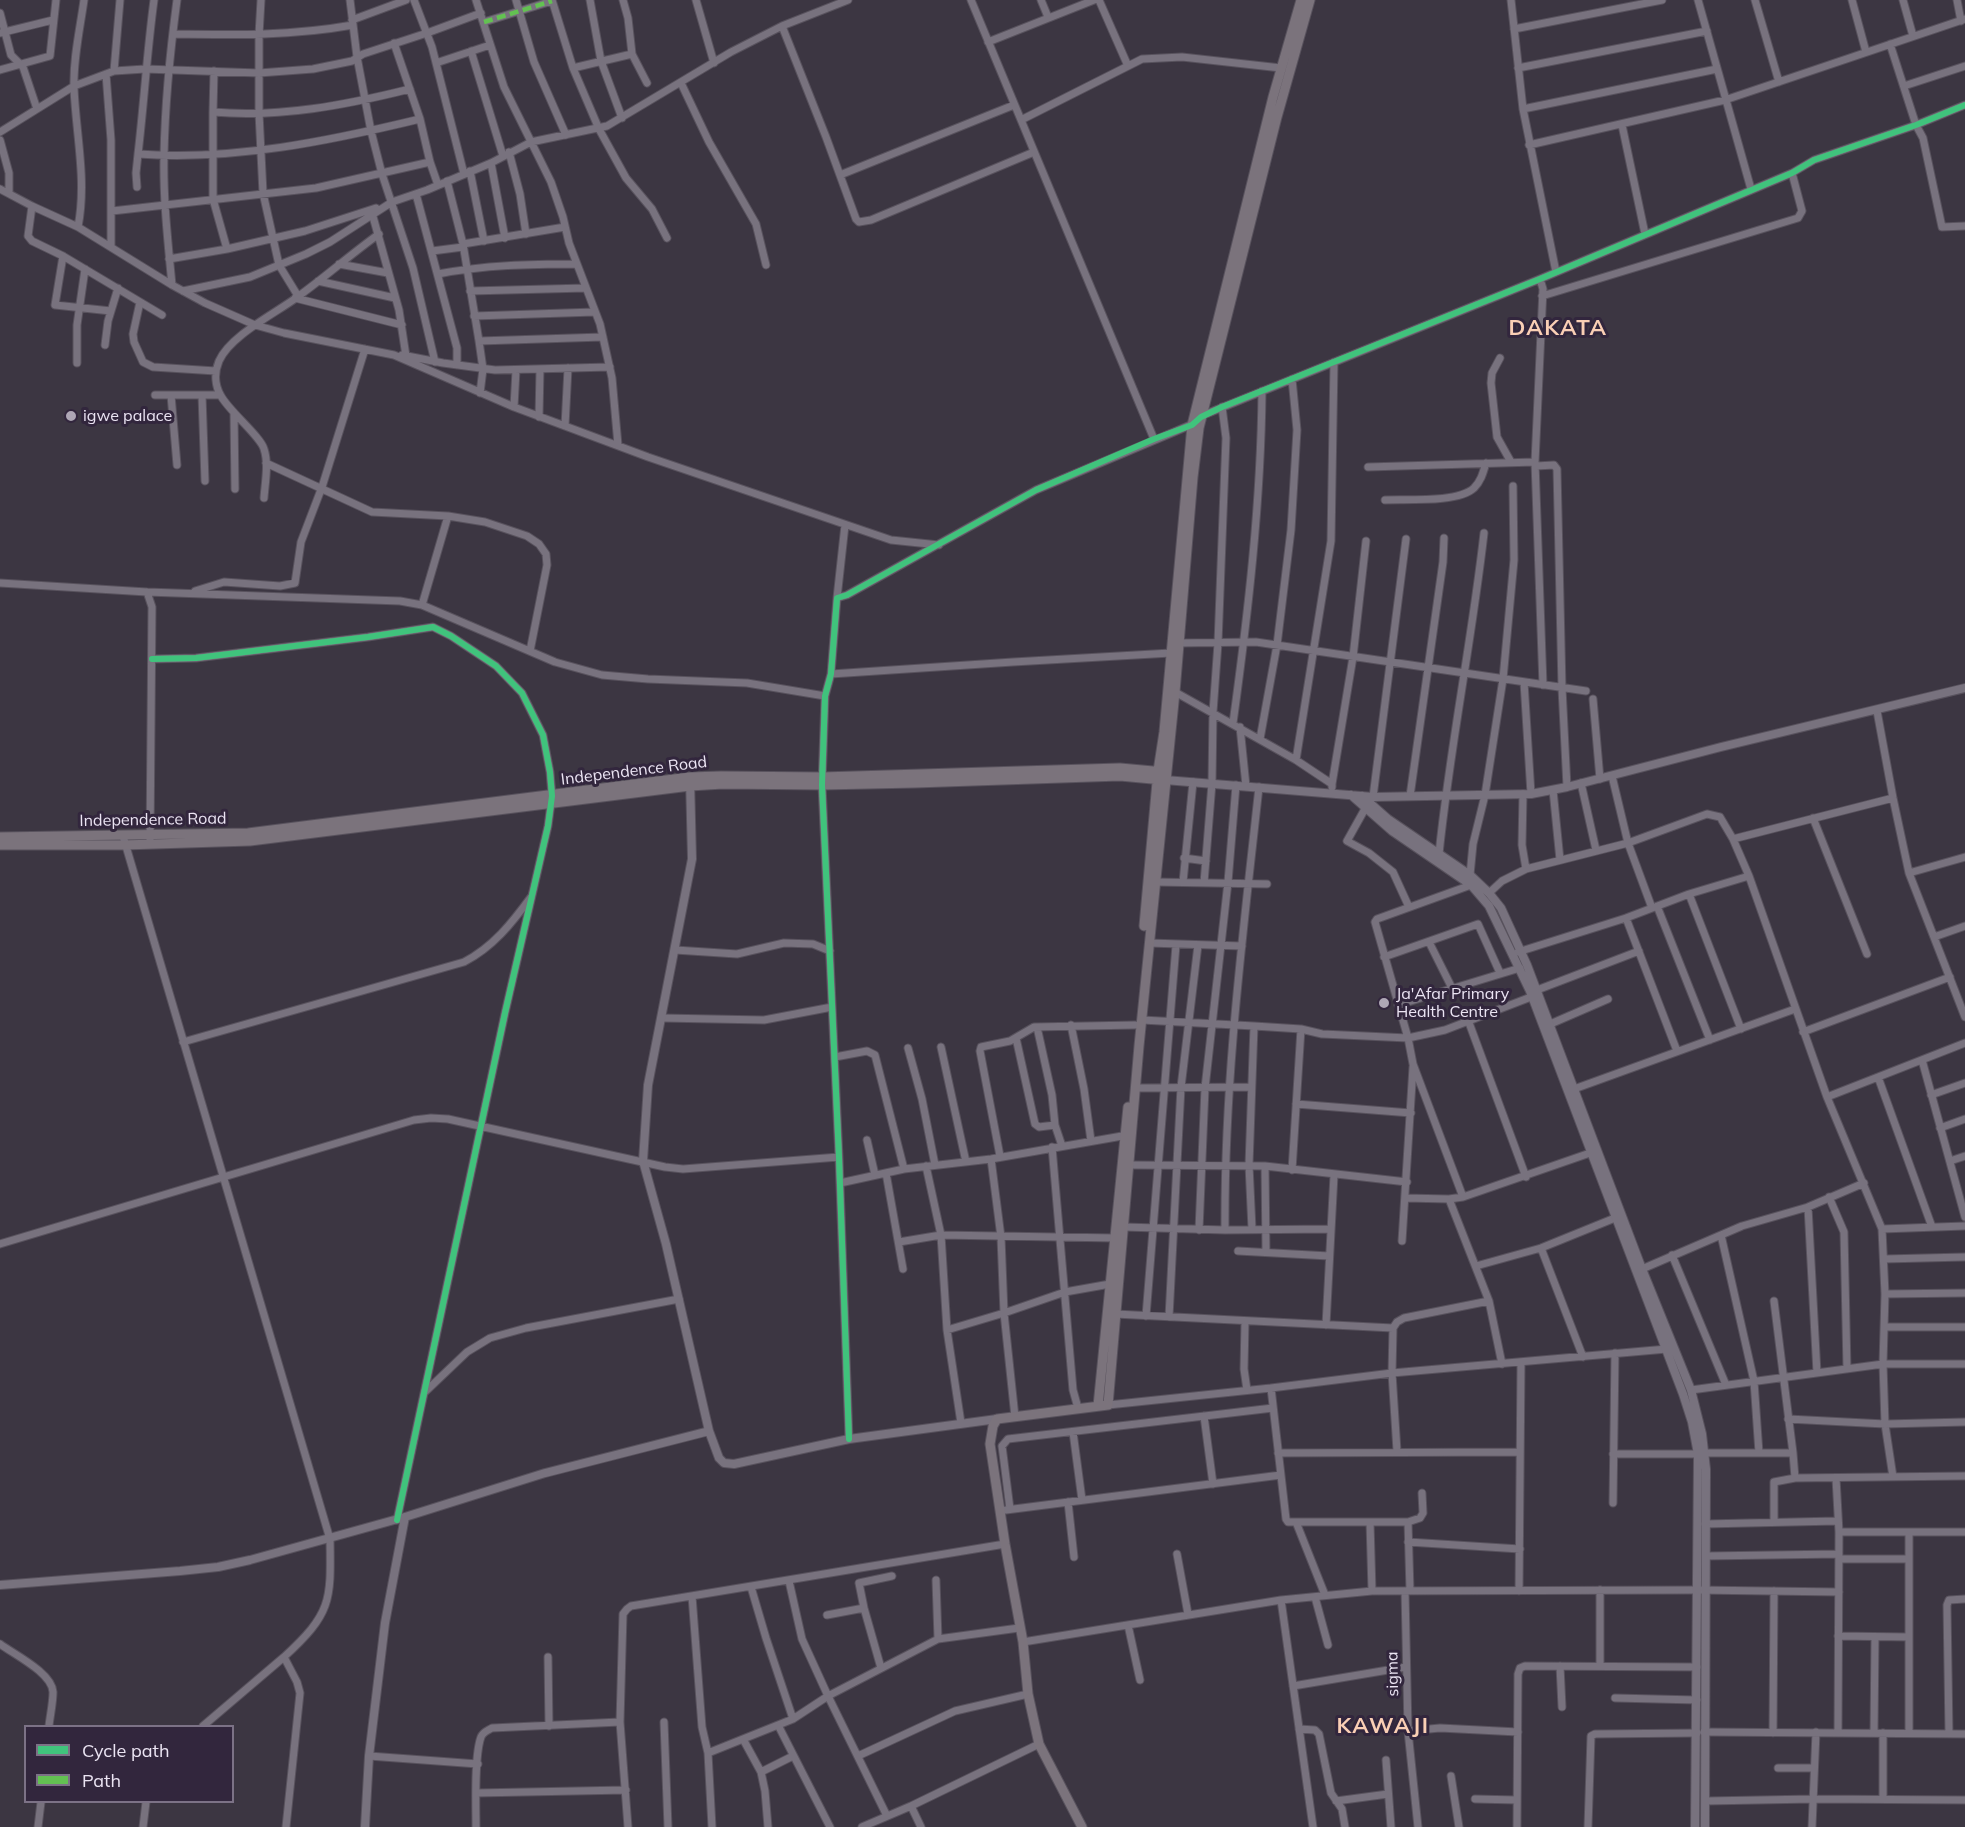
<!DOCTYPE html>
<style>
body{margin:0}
#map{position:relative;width:1965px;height:1827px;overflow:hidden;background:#3c3642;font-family:Mulish,sans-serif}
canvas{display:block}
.legend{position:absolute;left:24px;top:1725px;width:210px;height:78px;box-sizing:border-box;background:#32263d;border:2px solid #7c7286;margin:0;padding:8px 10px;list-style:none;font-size:18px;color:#ebe4f3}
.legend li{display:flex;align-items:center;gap:12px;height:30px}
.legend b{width:30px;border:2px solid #7c7286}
</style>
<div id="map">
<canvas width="1965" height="1827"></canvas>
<ul class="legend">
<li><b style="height:8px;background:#40c37c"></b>Cycle path</li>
<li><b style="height:8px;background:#63c152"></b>Path</li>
</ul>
</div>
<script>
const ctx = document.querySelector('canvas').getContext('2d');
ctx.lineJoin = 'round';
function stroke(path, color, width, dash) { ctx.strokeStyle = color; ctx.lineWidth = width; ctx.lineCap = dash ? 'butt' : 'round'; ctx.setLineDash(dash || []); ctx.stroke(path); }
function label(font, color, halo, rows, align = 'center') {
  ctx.font = font + ' Mulish,sans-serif'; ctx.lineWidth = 6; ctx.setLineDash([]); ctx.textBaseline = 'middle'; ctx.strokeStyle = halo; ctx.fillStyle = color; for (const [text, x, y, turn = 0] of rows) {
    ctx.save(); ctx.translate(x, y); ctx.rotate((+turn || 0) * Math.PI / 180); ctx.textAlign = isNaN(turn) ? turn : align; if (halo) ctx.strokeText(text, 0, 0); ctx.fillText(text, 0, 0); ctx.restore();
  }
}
const minor = new Path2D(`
 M154 0C147 52 144 103 138 154 233 161 329 141 420 119
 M261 0 259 35V113L263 193 279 265 298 296
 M350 0 357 57 371 131 382 174 413 268 435 362
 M414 0 432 47 464 174
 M476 0 504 87 551 182 563 217 569 243 600 324 612 378 618 445
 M516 0 534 62 566 135
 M552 0 573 68 599 129 626 178 652 209 667 238
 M590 0 601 61 622 118
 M623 0 628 18 632 54 647 83
 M696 0 714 63
 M971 0 1154 439
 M1041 0 1048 17
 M1099 0 1128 66
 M1511 0 1523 109 1556 272
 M1698 0 1751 189
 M1755 0 1779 82
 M1852 0 1866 52
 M1903 0 1913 36
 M1957 0 1961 21
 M0 13 11 55 23 67 37 109
 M352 20 406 0
 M484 22 552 1
 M782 26 826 137 856 219 859 222 871 220 1034 152
 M1514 29 1662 0
 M0 33 53 20
 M173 34C235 35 291 36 353 25
 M988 42 1094 0
 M394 43 420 119 430 162 438 185
 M1890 44 1916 125 1923 138 1942 227 1965 226
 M471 51 503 156
 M436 63 490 45
 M573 68 632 54
 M1518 68 1707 31
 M0 70 50 56 56 0
 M114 71 120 0
 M214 71 213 112C279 118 346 105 410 89
 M106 74 111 140V246
 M681 83 709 142 756 224 766 265
 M1904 86 1965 66
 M1523 109 1717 69
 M213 112V199L227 249
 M1021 120 1142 59 1182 57 1281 68
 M1622 125 1645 234
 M0 132 74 86 114 71 145 69 259 73 313 69 352 61 363 54 427 33 481 13
 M0 140 9 173V193
 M1529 145 1725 100 1965 19
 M509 152 520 194 526 234
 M491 163 505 238
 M470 171 484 241
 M840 175 1014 105
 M447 181 463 244 479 341 483 369 480 393
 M137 187 136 173 138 154
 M0 189 32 206 78 227 172 285 205 303 255 325 284 333 394 355 514 407 648 457 891 540 939 545
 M416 194 457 348V365
 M32 206 28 236 32 241 63 256 162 315
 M112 211 316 188 430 162
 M372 213 399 310 406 356
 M78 227C87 180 76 135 74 88 73 59 80 29 84 0
 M463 244 565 227
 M432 251 463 247
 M63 256 55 305 111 311
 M169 259 227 249 305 231 376 208
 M339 264 388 273
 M438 274C485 265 530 264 577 264
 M1540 279 1543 289 1535 462 1543 685
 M318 281 395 298
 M172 285C168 242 163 199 164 156 165 104 170 52 177 0
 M183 291 250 277 306 254 330 242 392 202 427 190 491 163 531 142 607 126 731 52 782 26 848 0
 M470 291 586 288
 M1542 296 1798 218 1802 211 1792 173
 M295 298 402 325
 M140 302 133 334 134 342 143 362 153 367 216 371
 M474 316 595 312
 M479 341 603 337
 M105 345 108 321 118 288
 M402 355 443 363 495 370 610 367
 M1500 358 1492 373 1491 383 1497 437 1511 462
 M77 363V325L85 269
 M155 395H220
 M171 395 177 465
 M202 395 205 481
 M514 407 516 370
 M234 414 235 489
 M1201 416 1540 279 1792 173 1814 160 1916 125 1965 105
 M539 417 540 369
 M565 426 568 368
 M266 463 372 512 448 516 485 522 527 536 539 544 546 554 547 565 530 651
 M1536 466 1554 465 1557 469 1562 688 1567 787
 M1368 467 1535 462
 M264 498C265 483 269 464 264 449 261 437 229 411 221 396 215 386 214 373 219 361 230 336 274 314 296 298 324 278 351 254 379 234
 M1385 500C1407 499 1458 503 1474 488 1481 481 1483 473 1486 463
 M0 583 147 592 400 601 422 605 555 662 602 675 648 679 747 683 825 696
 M195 591 224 582 280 586 295 583 301 542 322 487 365 349
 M147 592 152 607 150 844
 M837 598 845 525
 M422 605 448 516
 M1179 643 1256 642 1586 691
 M152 659 196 658 368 637 433 627 451 636 496 666 522 693 543 735 550 772 552 796 548 826 505 1013 397 1520
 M831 674 1013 662 1171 653
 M1524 682 1531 794
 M1175 692 1296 760 1332 784V787
 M1593 699 1600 779
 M1877 711 1893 798 1909 873 1965 857
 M1233 723C1248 614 1261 502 1262 391
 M1240 727 1246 786
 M1260 739 1277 645 1291 530 1297 430 1292 379
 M1296 760 1331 541 1334 362
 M1612 776 1628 843 1652 908
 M1581 783 1596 850
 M1332 784 1353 657 1366 541
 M1553 790 1560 860
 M1523 794 1522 845 1526 869
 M1410 796 1443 562 1444 538
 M1373 797 1406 539
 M1893 798 1733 839 1749 876 1827 1097 1882 1229 1885 1294 1883 1364 1885 1424 1893 1477
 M1366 807 1347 841 1369 853 1393 872 1409 907
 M1813 818 1867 954
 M123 836 330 1539C331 1601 332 1613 284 1657L297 1682 300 1693 286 1827
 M1439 854C1450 746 1472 640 1484 533
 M1184 858 1206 861
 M1909 873 1965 1017
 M1470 875 1473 844 1485 795 1503 679 1514 560 1513 486
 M1155 882 1267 884
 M1183 882 1193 782
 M1204 883 1212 783 1213 712 1218 643 1226 438 1222 407
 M1489 893 1502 881 1526 869 1628 843 1707 814 1720 817 1733 839
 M1689 894 1741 1029
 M1657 906 1710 1040
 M1626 918 1677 1051
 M1934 937 1965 926
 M1429 942 1452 988
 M1149 943 1242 946
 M675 950 737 954 784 943 813 944 830 951
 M1518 952 1626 918 1689 894 1749 876
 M1384 957 1478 924 1500 973
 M1537 990 1639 951
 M1398 1005 1520 968
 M662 1018 764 1020 832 1007
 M1142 1020 1254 1026 1301 1029 1322 1034 1408 1038 1445 1030 1531 997
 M1468 1020 1526 1177
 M1071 1025 1084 1089 1091 1141
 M1548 1025 1608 999
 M1037 1027 1052 1095 1055 1125 1062 1146
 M1803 1032 1950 977
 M1016 1038 1035 1124 1039 1127 1055 1125
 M183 1042 464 962C493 947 512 923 531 897
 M941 1047 966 1162
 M908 1048 922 1099 935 1165
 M835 1057 867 1051 875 1055 904 1169
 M1922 1060 1965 1217
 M1878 1077 1932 1227
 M1135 1088 1251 1087
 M1574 1089 1795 1009
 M1931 1095 1965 1083
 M1827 1097 1965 1043
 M1296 1104 1411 1113
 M1940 1128 1965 1119
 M867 1140 875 1175
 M1052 1147 1073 1390 1078 1408
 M1000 1156 980 1051 981 1047 1010 1041 1034 1027 1135 1025
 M991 1159 1001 1237 1004 1313 1015 1417
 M1950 1161 1965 1156
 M1130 1165 1265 1166 1407 1182
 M926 1166 941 1235 947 1330 961 1423
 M1265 1166 1266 1252
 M1292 1170 1301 1029
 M886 1173 903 1269
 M840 1183 904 1169 991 1159 1128 1135
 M1463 1197 1413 1064 1408 1038 1375 922 1377 919 1471 885
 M1829 1197 1844 1232 1847 1369
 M1405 1198 1449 1199 1463 1197 1590 1153
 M1449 1199 1489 1301 1502 1364
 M1808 1207 1817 1373
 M1124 1227 1225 1230 1331 1229
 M1252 1229 1249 1165 1254 1026
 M1882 1229 1965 1226
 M1199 1230 1205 1088 1228 882 1236 785
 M1225 1230C1224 1081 1243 934 1259 787
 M1721 1235 1754 1381 1759 1453
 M1402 1241 1413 1067
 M899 1242 941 1235 1115 1238
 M0 1244 414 1120 431 1118 448 1119 665 1167 683 1169 839 1157
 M1541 1248 1583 1357
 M1238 1251 1329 1256
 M1672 1255 1726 1385
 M1884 1259 1965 1257
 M1476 1266 1541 1248 1615 1218
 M1642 1269 1742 1226 1808 1207 1864 1183
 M1885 1294 1965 1293
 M1774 1301 1793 1453
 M1115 1314 1393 1328
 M1146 1316 1176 945
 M1169 1317 1181 1087 1198 945
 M1245 1322 1244 1369 1247 1390
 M1326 1325 1334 1175
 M1885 1327H1965
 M947 1330 1004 1313 1065 1292 1110 1284
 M1271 1388 1286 1519 1288 1522H1408L1420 1518 1423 1513 1422 1493
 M1691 1390 1883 1364H1965
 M425 1392 467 1352 490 1338 526 1328 679 1299
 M1108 1405 1271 1388 1392 1373 1667 1349
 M1204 1416 1213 1484
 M1788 1419 1885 1424 1965 1422
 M1073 1432 1082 1500
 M849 1439 839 1157 822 785 825 696 831 674 837 598 847 595 1036 490 1193 424
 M1397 1451 1392 1373 1393 1328 1397 1322 1404 1318 1489 1301
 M1278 1453 1520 1452
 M1705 1453H1793L1795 1478 1965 1476
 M1613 1454H1698
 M1836 1478 1839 1532 1838 1732
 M1068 1502 1074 1557
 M1613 1503 1615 1353
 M1010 1509 1002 1446 1008 1439 1273 1408
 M1006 1510 1281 1475
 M1296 1522 1325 1595
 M1370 1522 1372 1591
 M1408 1522 1410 1591
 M1774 1522V1482L1795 1478
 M1705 1524 1837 1521
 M1839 1532H1965
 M1909 1534V1733
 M1408 1542 1520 1549
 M1177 1554 1188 1614
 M1706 1556 1839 1554
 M1839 1559H1909
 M936 1580 938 1639
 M789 1581 802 1639 828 1696 887 1816
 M751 1587 766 1638 793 1719
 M1600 1590V1666
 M1405 1591 1408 1731 1418 1827
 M1519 1591 1521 1363
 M692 1596 702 1727 708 1753 712 1827
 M1315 1597 1328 1645
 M1281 1600 1313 1827
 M827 1615 864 1608
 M1128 1625 1140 1680
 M1838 1636 1909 1637
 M1023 1642 1281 1600 1372 1591 1698 1590 1839 1592
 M0 1644C15 1655 52 1673 53 1692 53 1703 50 1716 49 1726
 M548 1657 549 1726
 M1560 1666 1562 1707
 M881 1668 864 1608 859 1583 892 1576
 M1293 1686 1406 1667
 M1615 1698 1697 1700
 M664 1722 668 1827
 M778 1725 830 1827
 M203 1726 284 1657
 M1299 1729 1315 1730 1319 1734 1331 1793 1342 1809 1345 1827
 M1408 1731 1440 1728 1518 1732
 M1704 1732 1965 1734
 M1773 1733 1774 1591
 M1874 1733 1875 1637
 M1949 1734 1947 1605 1949 1600 1965 1599
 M743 1739 761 1772 765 1791 768 1827
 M708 1753 793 1719 828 1696 938 1639 1019 1628
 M369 1756 478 1764
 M858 1756 955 1711 1028 1694
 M1386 1760 1391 1827
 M1778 1768H1814
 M761 1772 793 1756
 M1451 1776 1459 1827
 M476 1793 626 1790
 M1475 1799 1517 1800
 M1883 1799V1733
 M1336 1801 1388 1794
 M1706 1801 1813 1799 1965 1800
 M911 1806 921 1827
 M38 1827 41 1802
 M143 1827 146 1802
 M476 1827C476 1806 474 1756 481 1737 483 1732 487 1731 492 1728L620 1722
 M628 1827 620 1722 623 1614 627 1609 631 1606 1005 1544
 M862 1827 911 1806 1039 1744
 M1517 1827 1518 1674 1520 1668 1525 1666 1697 1667
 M1588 1827 1591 1736 1595 1734 1697 1733
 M1812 1827 1816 1732`);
const tertiary = new Path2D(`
 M690 779 692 859 648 1085 643 1161 666 1244 709 1431 719 1458 724 1463 734 1464 849 1439 997 1419
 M1165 780 1373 797 1531 794 1567 787 1721 747 1965 688
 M1351 795 1392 831 1471 885 1489 906 1530 991 1683 1394 1692 1422 1698 1454 1695 1827
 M1362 796 1388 819 1470 875 1489 893 1501 908 1527 965 1642 1269 1691 1390 1702 1434 1706 1469 1705 1827
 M0 1585 180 1571 218 1567 250 1560 405 1517 545 1473 709 1431
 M365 1827 369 1756 385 1623 405 1517`);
const secondary = new Path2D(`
 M0 837 248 833 690 777 721 776 822 777 1120 768 1164 772
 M0 845H124L250 841 690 786 723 784 822 785 915 783 1120 776 1163 780
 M1144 926 1158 771 1164 732 1192 425 1273 97 1301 0
 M1098 1406 1128 1107
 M1082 1827 1039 1744 1028 1694 1023 1642 1005 1544 990 1444 993 1426 997 1419 1108 1405 1139 1046 1175 692 1193 477 1199 428 1277 117 1310 0`);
stroke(minor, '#58525d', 9);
stroke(tertiary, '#58525d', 10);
stroke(secondary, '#58525d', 11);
stroke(minor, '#78727e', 7);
stroke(tertiary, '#78727e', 8);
stroke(secondary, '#7b737c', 9);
stroke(new Path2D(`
 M484 22 552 1`), '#63c152', 4.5, [9, 4.5]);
stroke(new Path2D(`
 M152 659 196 658 368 637 433 627 451 636 496 666 522 693 543 735 550 772 552 796 548 826 505 1013 397 1520
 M849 1439 839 1157 822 785 825 696 831 674 837 598 847 595 1036 490 1154 439 1192 425 1201 417 1222 407 1540 279 1792 173 1814 160 1916 125 1965 105`), '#40c37c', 6);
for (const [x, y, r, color] of [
 [71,416,6,"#aea7b5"],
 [1384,1003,6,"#aea7b5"]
]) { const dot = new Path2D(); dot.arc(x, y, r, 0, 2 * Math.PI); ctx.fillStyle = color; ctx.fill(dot); stroke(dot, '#32263d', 2); }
label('16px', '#ebe4f3', '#32263d', [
 ["igwe palace",83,416],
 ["Ja'Afar Primary",1396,994],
 ["Health Centre",1396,1012]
], 'left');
label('16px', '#ebe4f3', '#32263d', [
 ["Independence Road",634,771,-7],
 ["Independence Road",153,820,-1],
 ["sigma",1393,1674,-91]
]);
ctx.letterSpacing = '1.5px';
label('bold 22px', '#facfb5', '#32263d', [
 ["DAKATA",1558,328],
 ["KAWAJI",1383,1726]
]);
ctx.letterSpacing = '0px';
</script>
